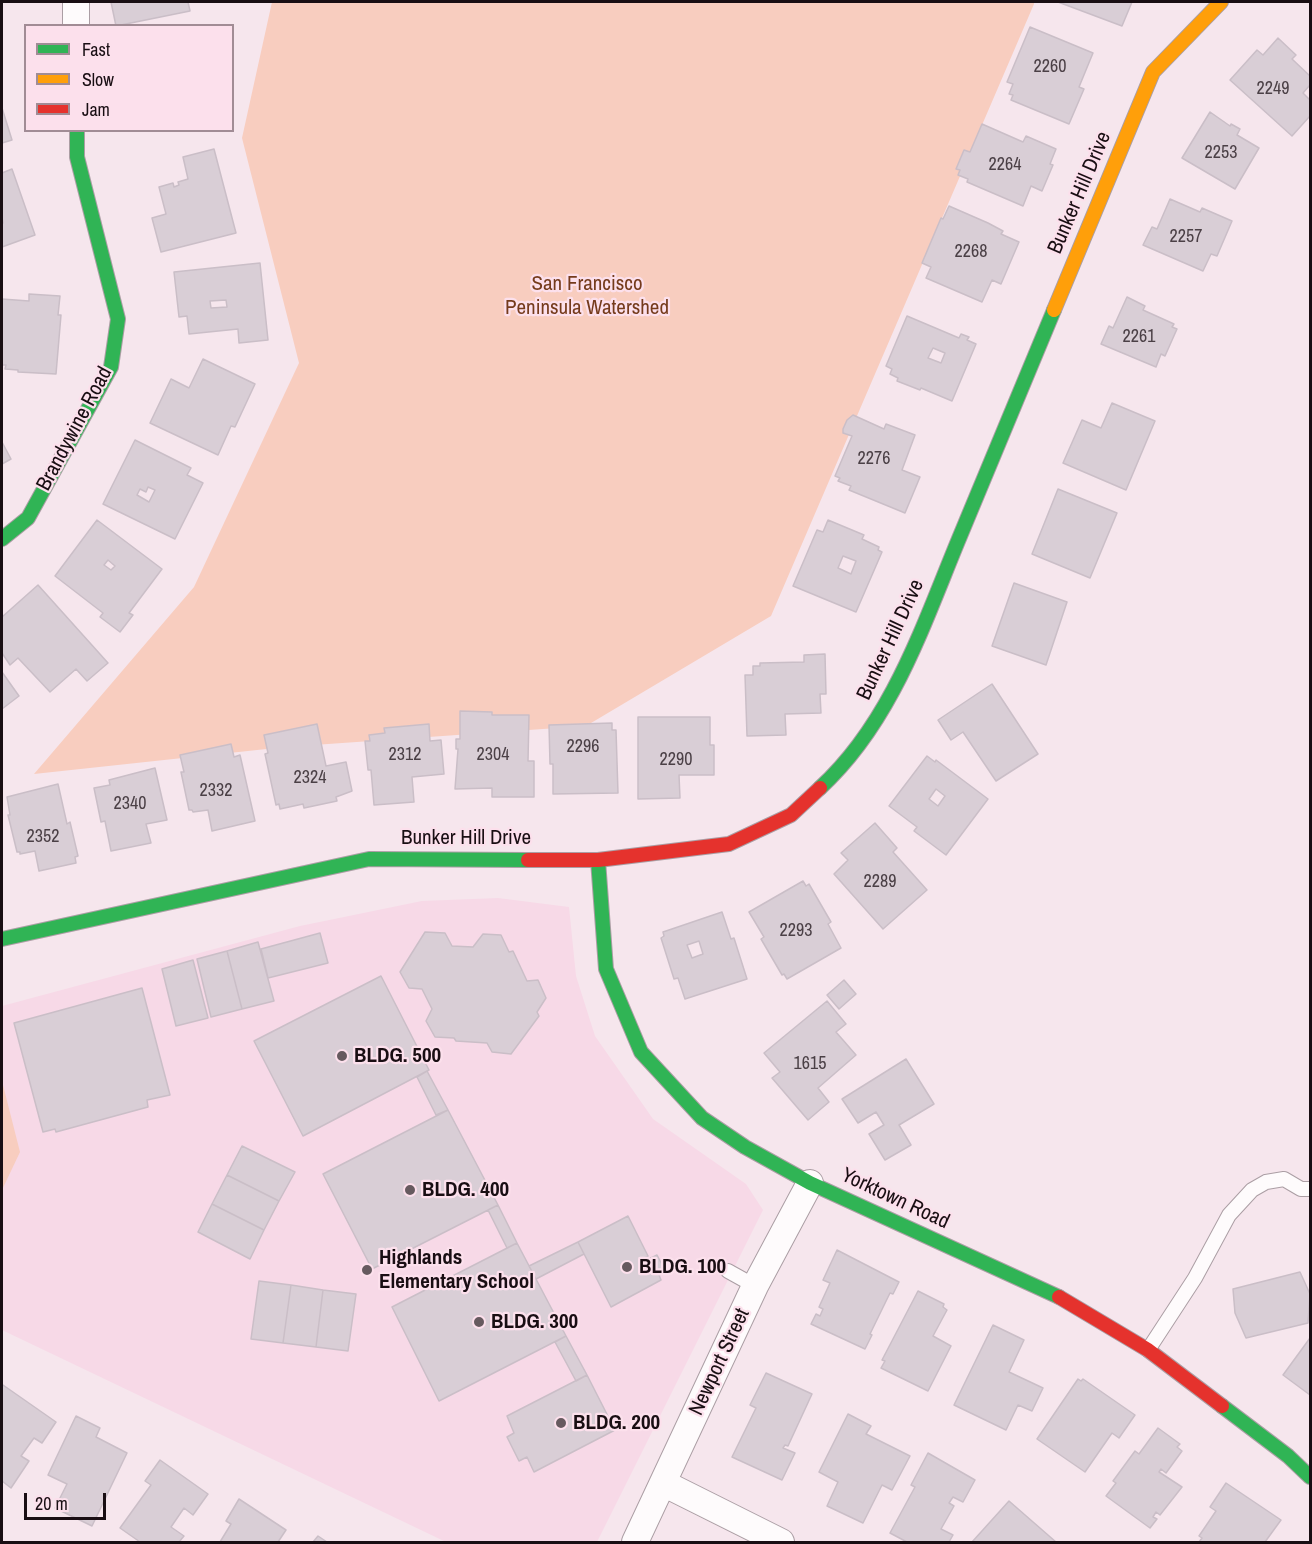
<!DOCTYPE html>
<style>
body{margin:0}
#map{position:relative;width:1312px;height:1544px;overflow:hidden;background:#f6e6ed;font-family:"Archivo Narrow",sans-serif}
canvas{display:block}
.frame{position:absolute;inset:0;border:3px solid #190e13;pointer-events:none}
.legend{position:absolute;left:24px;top:24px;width:210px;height:108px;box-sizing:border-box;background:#fce0ec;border:2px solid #a18c95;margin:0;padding:8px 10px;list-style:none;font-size:18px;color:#190e13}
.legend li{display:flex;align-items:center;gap:12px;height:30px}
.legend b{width:30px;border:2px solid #a18c95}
.scale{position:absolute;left:24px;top:1493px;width:82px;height:27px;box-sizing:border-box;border:3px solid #190e13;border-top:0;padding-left:8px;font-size:18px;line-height:21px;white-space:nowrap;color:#190e13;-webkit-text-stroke:4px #fce0ec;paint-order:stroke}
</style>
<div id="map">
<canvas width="1312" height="1544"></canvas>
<div class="frame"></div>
<ul class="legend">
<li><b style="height:8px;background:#30b455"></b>Fast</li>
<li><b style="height:8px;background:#ff9f0a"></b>Slow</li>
<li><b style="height:8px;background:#e5322d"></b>Jam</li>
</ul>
<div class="scale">20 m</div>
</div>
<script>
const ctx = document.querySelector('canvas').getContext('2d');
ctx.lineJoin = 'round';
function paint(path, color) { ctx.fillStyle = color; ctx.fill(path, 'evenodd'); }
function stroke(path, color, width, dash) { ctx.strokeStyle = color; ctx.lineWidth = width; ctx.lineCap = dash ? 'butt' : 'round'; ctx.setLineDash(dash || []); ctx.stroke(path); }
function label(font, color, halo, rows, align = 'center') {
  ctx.font = font + ' "Archivo Narrow",sans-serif'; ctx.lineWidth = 4.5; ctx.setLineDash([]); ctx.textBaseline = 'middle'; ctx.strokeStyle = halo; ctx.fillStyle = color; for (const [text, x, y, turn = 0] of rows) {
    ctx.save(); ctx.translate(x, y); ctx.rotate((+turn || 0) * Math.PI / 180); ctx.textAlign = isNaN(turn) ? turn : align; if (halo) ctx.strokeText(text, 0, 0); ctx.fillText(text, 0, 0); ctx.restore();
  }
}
paint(new Path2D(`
 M498 898 569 907 576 976 595 1036 653 1119 746 1184 763 1210 597 1542H446L2 1330V1006L300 926 422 901Z`), '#f7d9e7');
paint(new Path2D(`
 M272 2H1034V4L771 616 586 726 285 747 34 774 194 587 299 363 242 138Z
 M2 1081 20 1152 2 1190Z`), '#f8cdbf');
const building = new Path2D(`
 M111 2H188L190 11 116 26Z
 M1058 2H1132L1122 26Z
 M1030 27 1093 53 1079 87 1084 89 1069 124 1011 100 1013 95 1009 94 1013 84 1007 82Z
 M1278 38 1296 55 1292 59 1310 76V85L1303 93 1310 100V116L1292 136 1230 80 1257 50 1263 55Z
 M2 108 12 140 2 143Z
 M1210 112 1230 126 1231 124 1240 129 1237 135 1259 148 1235 189 1182 158Z
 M982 124 1023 142 1026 136 1056 149 1050 164 1053 165 1042 191 1031 186 1023 206 967 182 968 179 958 175 960 170 956 169 964 150 970 152Z
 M214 149 236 233 161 252 152 218 166 214 159 187 173 183 174 187 179 185 178 182 188 179 183 157Z
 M12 169 35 235 2 247V224L3 223 2 218V173Z
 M1170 199 1200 212 1202 208 1232 221 1217 256 1211 254 1203 271 1143 245 1152 227 1157 229Z
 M949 206 988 223 1003 231 1001 234 1019 242 1001 284 992 280 982 302 926 278 931 267 922 263 941 218 943 219Z
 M260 263 268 340 239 343 238 329 189 334 187 316 179 317 174 272ZM226 300 227 307 211 308 210 301Z
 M29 294 60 296 58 315H61L56 374 18 372V370L5 369 6 365H2V299L29 301Z
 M1127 297 1145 306 1143 310 1174 324 1172 327 1177 329 1165 356 1161 354 1156 367 1101 344 1109 326 1113 328Z
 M907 316 959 338 961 334 969 337 967 340 976 344 952 401 921 388 920 390 897 381 898 378 890 374 892 369 886 366ZM933 348 945 353 941 363 928 358Z
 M203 359 255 384 235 427 231 426 218 455 150 423 171 379 189 388Z
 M1112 403 1155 421 1126 490 1063 463 1082 420 1101 428Z
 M853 415 884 429 886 424 915 435 902 470 920 477 905 513 849 490 851 486 838 481 840 478 835 476 852 436 843 433V429L847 420Z
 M135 440 191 468 187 475 203 483 175 539 103 504ZM148 487 155 490 149 502 137 495 140 489 146 492Z
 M2 442 11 459 2 464Z
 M1058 489 1117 513 1090 578 1032 554Z
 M97 520 162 569 129 613 133 615 120 632 100 617 103 613 55 576ZM108 560 115 566 111 570 104 565Z
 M828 520 864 535 862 539 879 547 878 550 882 552 856 612 793 586 817 530 823 532ZM843 556 856 561 851 574 838 568Z
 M1014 583 1067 602 1046 665 992 646Z
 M38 585 108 663 87 681 76 669 50 692 18 658 10 665 2 653V617Z
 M825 654 826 694H820L821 713 785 714 786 735 747 736 745 675H753V666H760V663L804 662V655Z
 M2 672 19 696 2 709Z
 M992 684 1038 754 996 781 963 732 951 740 938 720Z
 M460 711 492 712V715H529L528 761H534V797H492V788L455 789 458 749H456V739H460Z
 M638 717H710V745H714V775H679L680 798 638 799Z
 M612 723V730H616L618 793 553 794V764H550L549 725Z
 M317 724 326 766 346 762 352 791 336 797 337 801 304 808 303 804 280 809 279 804 276 805 265 754 268 753 264 735Z
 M429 724 430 741 441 740 444 774 412 777 414 802 374 805 371 770H368L365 741H370L369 735 385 733 384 728Z
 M231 744 234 757 240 755 255 821 212 831 208 810 193 812 192 810H189L181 772H184L180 755Z
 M927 756 935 762 936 760 988 799 946 855 914 831 917 827 889 806ZM936 789 945 796 938 806 929 799Z
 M155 768 167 820 146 824 151 843 111 851 105 821 101 822 94 788 110 785 109 780Z
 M58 784 67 824 70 822 78 856 75 857 76 863 39 871 35 851 20 854V852H17L8 815H10L7 797Z
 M875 823 897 848 893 852 927 890 883 929 834 874 848 860 841 853Z
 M803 881 806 886 809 884 831 922 828 924 841 948 787 979 784 974 782 975 761 939 764 937 749 912Z
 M722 912 731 939 734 938 747 979 685 999 678 978 674 979 661 938 664 936 663 932ZM699 941 703 954 692 958 687 945Z
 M425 932 445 933 452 946 473 947 483 934 501 935 509 952 513 951 527 981 538 980 546 998 537 1012 539 1016 511 1054 492 1052 487 1043 456 1041 454 1038 435 1037 426 1021 432 1009 422 989 409 988 400 972Z
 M320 933 328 963 268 978 261 949Z
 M258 942 274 1001 242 1009 227 951Z
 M227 951 242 1009 211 1017 197 959Z
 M193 960 208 1018 176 1026 162 969Z
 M381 976 429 1070 303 1136 254 1041Z
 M844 980 856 994 839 1009 827 995Z
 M142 988 170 1095 147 1100 148 1107 56 1132 55 1129 43 1132 14 1023Z
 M827 1001 846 1024 836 1032 856 1055 818 1088 829 1102 808 1120 772 1078 780 1072 764 1053Z
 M906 1059 934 1104 899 1125 911 1145 885 1160 869 1134 884 1125 876 1112 858 1123 842 1099Z
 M427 1071 448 1110 436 1115 417 1077Z
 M448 1110 498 1205 372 1269 323 1174Z
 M242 1146 295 1172 279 1201 227 1175Z
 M227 1175 279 1201 264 1230 212 1204Z
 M212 1204 264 1230 250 1259 198 1232Z
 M498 1205 517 1243 507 1248 488 1210Z
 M628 1216 648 1256 642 1259 643 1262 657 1255 666 1272 659 1275 661 1280 611 1307 578 1242Z
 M578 1242 584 1254 536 1279 529 1266Z
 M517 1243 566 1336 439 1401 392 1307Z
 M837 1250 899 1282 893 1294 890 1293 870 1334 872 1335 865 1349 811 1324 816 1314 820 1316 823 1309 819 1307 830 1283 823 1280Z
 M1300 1272 1310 1294 1308 1323 1246 1338 1235 1313 1233 1289Z
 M259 1281 291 1285 283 1343 251 1339Z
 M291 1285 323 1290 316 1347 283 1343Z
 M323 1290 356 1294 348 1351 316 1347Z
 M918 1291 944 1304 943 1307 947 1310 933 1336 951 1346 928 1391 881 1368 885 1361 882 1360Z
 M993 1325 1024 1340 1009 1372 1043 1388 1032 1411 1018 1405 1006 1430 954 1405Z
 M566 1336 587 1375 576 1381 555 1342Z
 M1310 1338V1395L1283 1375Z
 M766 1373 812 1394 788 1446 785 1445 783 1448 795 1453 782 1480 732 1457 756 1408 750 1405Z
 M587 1375 615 1430 534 1472 527 1457 519 1461 507 1437 514 1433 507 1416Z
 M1078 1379 1081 1381 1083 1379 1135 1415 1119 1438 1112 1433 1085 1472 1037 1439Z
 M3 1385 56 1422 42 1443 34 1438 21 1456 29 1461 11 1488 2 1481V1387Z
 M848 1414 871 1426 866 1434 910 1456 892 1490 882 1485 863 1523 827 1506 838 1482 819 1472Z
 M76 1416 100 1428 96 1437 127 1453 92 1526 55 1508 67 1484 48 1475Z
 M1158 1428 1180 1444 1177 1447 1182 1451 1166 1473 1161 1469 1159 1472 1182 1487 1160 1515 1156 1512 1153 1517 1157 1519 1150 1528 1106 1496 1116 1483 1113 1481 1135 1451 1139 1454Z
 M928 1453 975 1480 963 1502 953 1497 949 1503 954 1506 941 1529 953 1535 949 1542H907L890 1533 915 1487 911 1485Z
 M160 1460 208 1494 193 1515 184 1508 171 1527 184 1536 179 1542H140L120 1528 151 1485 145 1481Z
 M1226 1483 1281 1520 1265 1542H1199L1202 1538 1199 1536 1216 1511 1210 1507Z
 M239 1499 286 1530 278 1542H220L231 1524 226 1521Z
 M1009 1501 1056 1542H972Z
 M318 1536 327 1542H313Z`);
paint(building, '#d9ced6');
stroke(building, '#cabec7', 1.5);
const lane = new Path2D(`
 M728 1271 755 1286
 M1148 1350 1195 1278 1229 1215 1252 1190 1266 1182 1284 1179 1301 1189H1310`);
const street = new Path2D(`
 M76 2V26
 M663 1483 781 1542
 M635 1542 755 1286 810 1183`);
const fast = new Path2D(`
 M2 539 28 518 111 367 118 319 77 157V130
 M820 788C891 723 922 628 958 541 990 464 1022 387 1054 310
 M598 860 606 969 641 1052 702 1118 745 1147 810 1183 1059 1297
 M2 939 369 859 528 860
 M1222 1406 1288 1456 1310 1477`);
const slow = new Path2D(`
 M1054 310 1153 72 1221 2`);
const jam = new Path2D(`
 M528 860H598L729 844 791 815 820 788
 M1059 1297 1148 1350 1222 1406`);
stroke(lane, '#ab9ea4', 16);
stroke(street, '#ab9ea4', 28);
stroke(fast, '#ab9ea4', 16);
stroke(slow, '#ab9ea4', 16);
stroke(jam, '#ab9ea4', 16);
stroke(lane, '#fefbfc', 14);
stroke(street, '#fefbfc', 26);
stroke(fast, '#30b455', 14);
stroke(slow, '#ff9f0a', 14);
stroke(jam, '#e5322d', 14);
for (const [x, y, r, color] of [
 [342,1056,6,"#665a5f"],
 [410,1190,6,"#665a5f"],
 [627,1267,6,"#665a5f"],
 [367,1270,6,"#665a5f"],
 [479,1322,6,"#665a5f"],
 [561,1423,6,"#665a5f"]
]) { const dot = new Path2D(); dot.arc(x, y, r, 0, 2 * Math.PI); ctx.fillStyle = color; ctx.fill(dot); stroke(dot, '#fce0ec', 2); }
label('18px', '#4b4046', null, [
 ["2260",1050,67],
 ["2249",1273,89],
 ["2253",1221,153],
 ["2264",1005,165],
 ["2257",1186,237],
 ["2268",971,252],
 ["2261",1139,337],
 ["2276",874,459],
 ["2296",583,747],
 ["2312",405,755],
 ["2304",493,755],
 ["2290",676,760],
 ["2324",310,778],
 ["2332",216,791],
 ["2340",130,804],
 ["2352",43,837],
 ["2289",880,882],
 ["2293",796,931],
 ["1615",810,1064]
]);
label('21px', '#190e13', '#fce0ec', [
 ["Bunker Hill Drive",1080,193,-67],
 ["Brandywine Road",75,429,-62],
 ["Bunker Hill Drive",891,640,-65],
 ["Bunker Hill Drive",466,838],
 ["Yorktown Road",895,1199,25],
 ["Newport Street",720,1362,-65]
]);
label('21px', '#753b1c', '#fce0ec', [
 ["San Francisco",587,284],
 ["Peninsula Watershed",587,308]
]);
label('bold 21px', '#190e13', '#fce0ec', [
 ["BLDG. 500",354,1056],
 ["BLDG. 400",422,1190],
 ["Highlands",379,1258],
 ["Elementary School",379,1282],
 ["BLDG. 100",639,1267],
 ["BLDG. 300",491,1322],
 ["BLDG. 200",573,1423]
], 'left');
</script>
